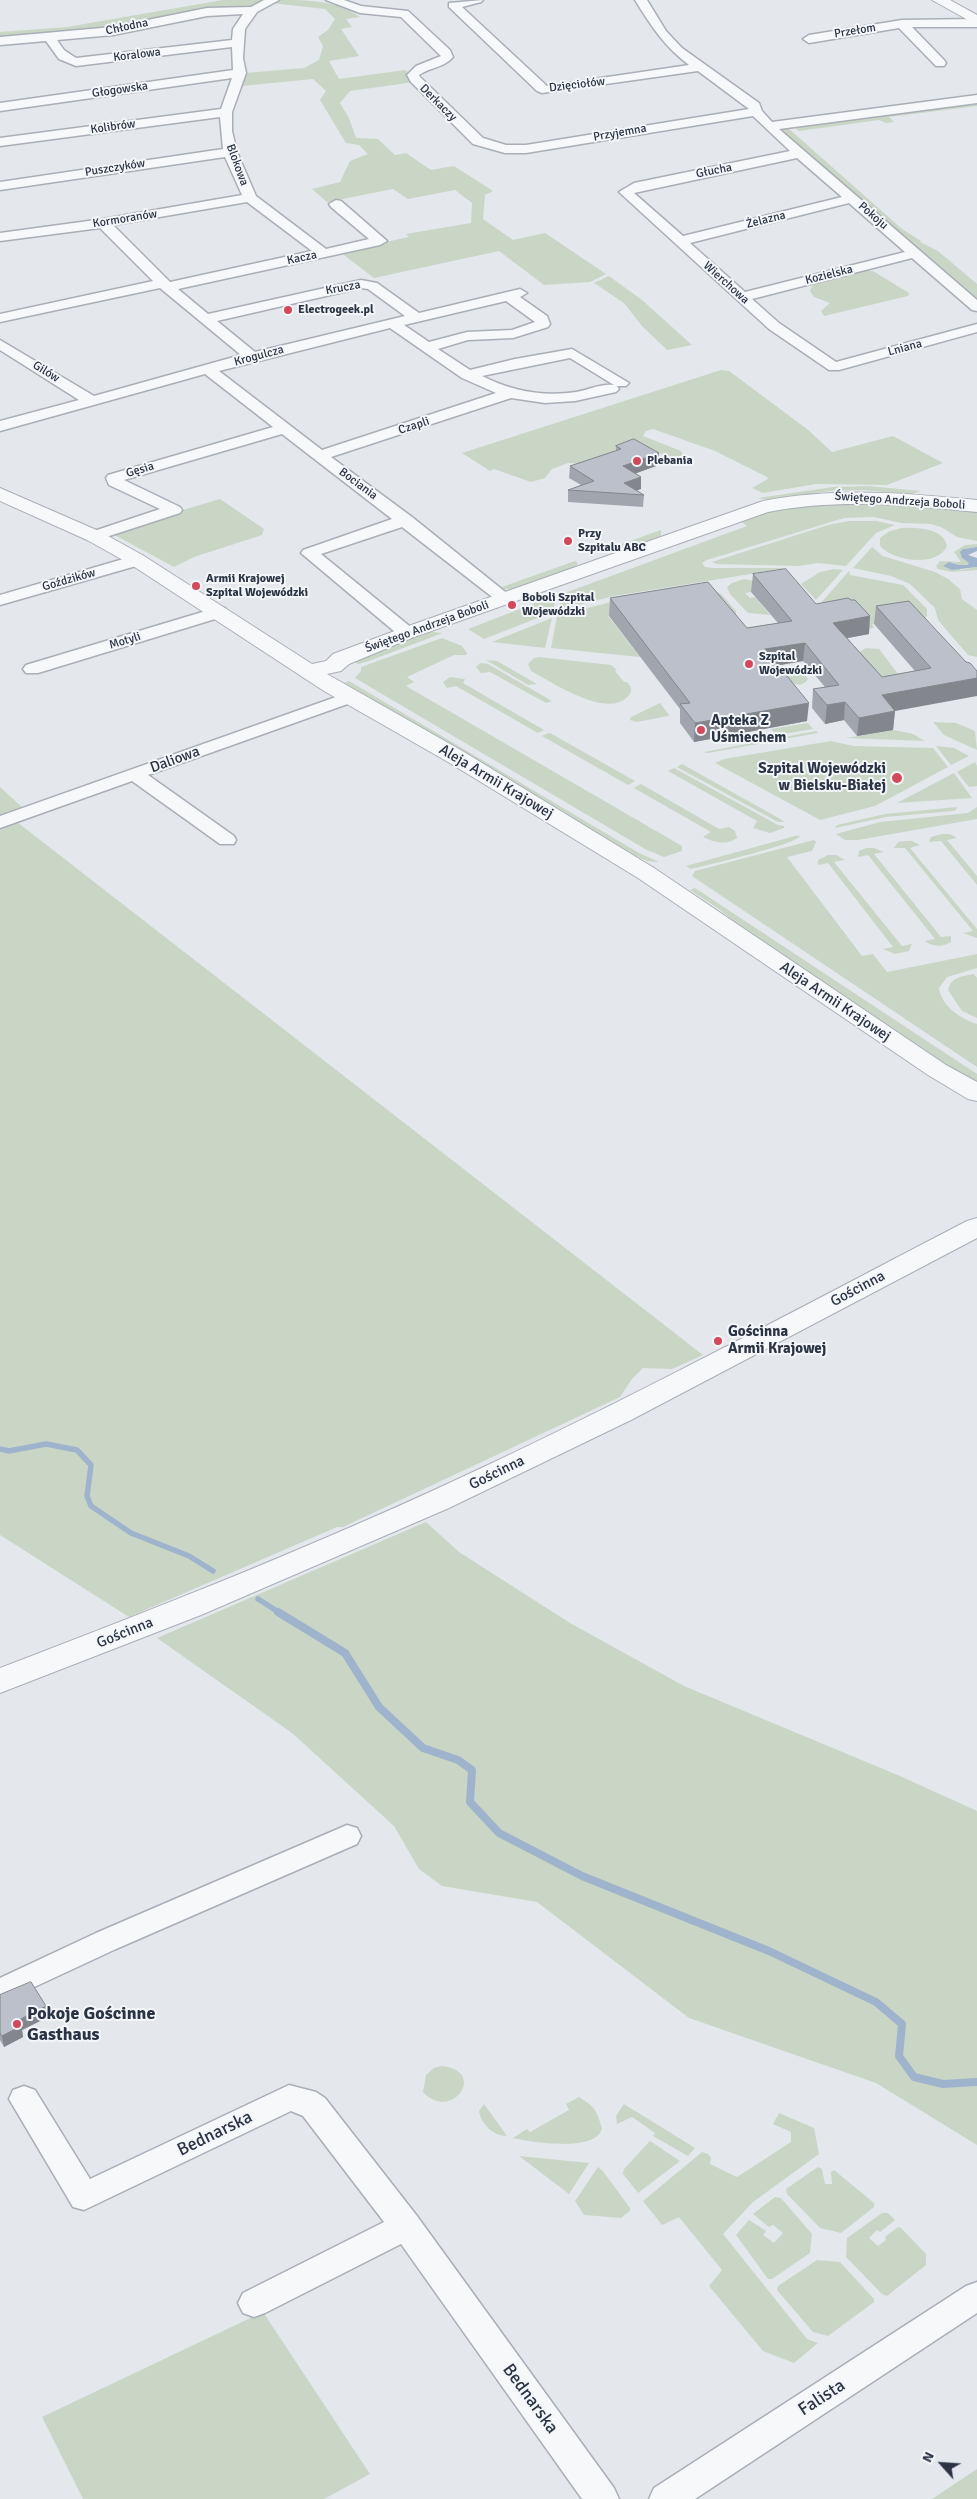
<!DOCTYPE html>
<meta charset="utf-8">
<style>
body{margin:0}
#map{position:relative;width:977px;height:2499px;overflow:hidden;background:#e4e7ec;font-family:Signika,sans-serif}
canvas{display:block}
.north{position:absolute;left:917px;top:2439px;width:50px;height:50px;-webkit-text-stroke:4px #f4f6f9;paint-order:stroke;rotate:296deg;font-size:14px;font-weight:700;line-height:20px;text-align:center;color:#2b3445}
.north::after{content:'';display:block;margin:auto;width:18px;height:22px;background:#2b3445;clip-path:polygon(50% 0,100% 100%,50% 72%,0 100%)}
</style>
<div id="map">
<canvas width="977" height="2499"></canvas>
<div class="north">N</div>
</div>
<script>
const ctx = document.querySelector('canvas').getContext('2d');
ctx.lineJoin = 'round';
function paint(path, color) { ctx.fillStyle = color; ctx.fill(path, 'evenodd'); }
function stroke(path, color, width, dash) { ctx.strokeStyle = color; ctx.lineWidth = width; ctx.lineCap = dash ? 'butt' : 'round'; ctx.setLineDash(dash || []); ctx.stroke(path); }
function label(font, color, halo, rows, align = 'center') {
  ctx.font = font + ' Signika,sans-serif'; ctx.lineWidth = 4; ctx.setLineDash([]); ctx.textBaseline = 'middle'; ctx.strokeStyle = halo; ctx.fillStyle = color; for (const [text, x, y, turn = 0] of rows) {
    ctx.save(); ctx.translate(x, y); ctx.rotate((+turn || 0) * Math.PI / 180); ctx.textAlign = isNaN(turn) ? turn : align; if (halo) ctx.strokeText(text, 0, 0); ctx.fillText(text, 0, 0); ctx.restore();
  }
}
paint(new Path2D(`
 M223 0H267L253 7 113 30 0 39V32L67 27Z
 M278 0C308 0 336 0 360 17L346 19 352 27 341 29 359 56 329 61 339 79 405 70 410 73 414 82 350 91 340 103 349 118 356 138 378 139 395 155 406 153 431 170 454 166 493 191 485 195 483 219 513 240 545 233 606 274 590 282 544 285 499 251 374 278 340 252 409 237 406 234 471 223 472 203 455 190 408 199 393 189 327 202 312 189 340 182 350 161 368 154 359 145 346 143 320 100 326 91 313 79 242 86 245 73 304 68 319 60 323 46 318 37 328 30 335 19 325 9 271 3Z
 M977 101V106L889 117 894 122 886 123 879 120 799 131 791 125Z
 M787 127 902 229 921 241 920 242 938 251 977 284V303L777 129Z
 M863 270 873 271 909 293 908 296 824 316 821 311 830 303 814 297 810 291 812 286 819 281Z
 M609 276 642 300 692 345 667 350 642 326 624 303 594 283Z
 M721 370 729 371 807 429 832 452 893 436 943 463 887 485 816 484 763 493 752 488 768 479 767 477 715 451 653 429 646 431 643 436 681 451 683 455 672 460 653 450 583 464 568 463 552 469 545 478 531 482 494 469 490 471 462 453Z
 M868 486 920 491 910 495 865 490 830 491 769 500 758 498 833 487Z
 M220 499 264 529 262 535 194 557 174 567 109 532Z
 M825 500 977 509V541L957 537 941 527 931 524 901 523 874 517 844 518 707 560 702 563 705 567 714 568H788L614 596 559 610 562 594 747 526 738 519 753 514Z
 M849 521H876L895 525 876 533 846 566 818 563 799 566 717 564 712 562 828 525Z
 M901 528C916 527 944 528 947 546 937 568 893 561 880 546V538L888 532Z
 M661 530V536L626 549 616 546Z
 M977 544V547L963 549 962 558 969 563C964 568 958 565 952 562L961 570 977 567V570L952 572 938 569 936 566 940 561 961 562 954 552 965 545Z
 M872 547 883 556 935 572 948 579 960 589 962 599 977 610V657L968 655 938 620 935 608 910 584 891 576 853 568Z
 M575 561 578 563 575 567 512 590 499 588Z
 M834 569 843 570 816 600 801 584 820 572Z
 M849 571 850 575 903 585 927 609V616L925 618H909L872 624 874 628 865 629 820 604Z
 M744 579 755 581 764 590 745 593 750 598 755 597 770 615 748 613 730 594 727 587 732 583Z
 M711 589 721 594 736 611V617L642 610 608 616 640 657 551 648 557 616 619 600Z
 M556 595 553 612 484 639 468 629Z
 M552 618 545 648 492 642Z
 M432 632 443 633 366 662 358 664 354 661 423 633Z
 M442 638 462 646 467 653 466 655H454L407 677 414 682 406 686 682 846V851L664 857 645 849 355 678 361 671V667Z
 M866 648 879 649 898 674 894 676H881L858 653Z
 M539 657 611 665 617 670 615 671 624 682H627L631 687V692C613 724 552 682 531 671L528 664 534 658Z
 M486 660 497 661 537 684 528 685Z
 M480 663 488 664 552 701 546 703 490 672 481 673 476 667Z
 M792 669 802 671 808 679C804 686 797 685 791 683L783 672Z
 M450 677 465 679 463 683 544 730 538 733 456 686 447 688 443 682Z
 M349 681 639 853 659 862 647 861 638 857 344 683Z
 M660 703 669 715 668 716 637 722 630 720 631 717Z
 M933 722 956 723 975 731 977 750 944 735Z
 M808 723 813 729 777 735 771 729Z
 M894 730 913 734 925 741 846 738Z
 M816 731 818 733 708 753 704 752Z
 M549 733H550L635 781 628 785 542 736Z
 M831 741 853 746 933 748 948 767 875 806 820 820 715 763 724 759Z
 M936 746 954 748 969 756 951 765Z
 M975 762 977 766V786L969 787 957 772Z
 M682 764 782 820 784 822H778L677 767Z
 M674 768 778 825 784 826V828L770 833 753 828 757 821 668 771Z
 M954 773 972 798 897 803Z
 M641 784 719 829 729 827 735 831 737 838C727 846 713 842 703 837L711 832 634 788Z
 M0 787 24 809 0 817Z
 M957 807 956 810 953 811 886 817 835 828 837 825 885 814Z
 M977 807V819L858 840H845L836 834 880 822 968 813Z
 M17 822 703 1355 672 1369 643 1368 632 1379 620 1397 343 1527H337L129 1617 0 1535V828Z
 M942 834H950L957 838 947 840 977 876V885L941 841 929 842 931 837Z
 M795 836H800C795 845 707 865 691 869L686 866Z
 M814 840 816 842 812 851 787 857 862 956 873 954 887 972 977 954V968L947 977 939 988C941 1006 961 1019 977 1024V1067L692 876 695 871Z
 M905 841H912L920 845 910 848 977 929V938L963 933 973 931 905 848H894L898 842Z
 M866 848H874L884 852 874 854 941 937 951 936V942C943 947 932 947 925 941L935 939 868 855 858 857 859 851Z
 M828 855H836L845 860 834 862 902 946 912 944 909 951 895 954 883 949 893 947 828 863 818 865V860Z
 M695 888 977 1074V1082L945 1065 768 949 719 909 690 890Z
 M974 974 977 978V1018L962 1011 948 990C951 977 963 976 974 974Z
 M426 1522 459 1552 570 1623 684 1686 900 1776 977 1811V2145L876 2083 689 2018 537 1902 442 1886 419 1869 394 1826 292 1733 157 1638Z
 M442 2066C488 2071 452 2123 423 2092L426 2075 434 2068Z
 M579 2097C595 2107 596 2109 602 2128 597 2153 530 2142 513 2138L527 2129 530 2132 569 2110 566 2104Z
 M484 2104 507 2136C493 2136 481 2124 479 2111Z
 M624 2104 695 2148 688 2156 653 2136 655 2133 632 2117 617 2124 616 2116Z
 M779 2113 814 2128 819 2154 753 2202 723 2234 807 2339 818 2343 794 2363 763 2351 709 2286 722 2270 679 2217 662 2225 643 2201 702 2152 708 2154 711 2158 710 2164 737 2177 791 2142V2132L773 2124Z
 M650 2141 680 2161 638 2193 623 2174 624 2169Z
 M519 2156 589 2163 569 2194Z
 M598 2167 602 2170 630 2208V2211L621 2218 584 2215 575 2201Z
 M818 2167 822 2169 825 2184H832L831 2172 834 2170 874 2203V2207L841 2233 820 2228 787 2194 786 2189Z
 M775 2197 781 2198 812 2234 810 2253 772 2279H768L736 2235 749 2220 766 2231 763 2235 774 2243 783 2233 773 2225 769 2227 753 2214Z
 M882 2213H888L895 2220 880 2232 877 2230 869 2238 878 2246 886 2240 885 2237 898 2227 901 2228 926 2254V2265L887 2296 882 2294 846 2257 847 2238Z
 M817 2260 840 2262 874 2299V2302L828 2336 813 2332 777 2290 778 2286Z
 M263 2312 370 2474 324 2499H83L42 2417Z
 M977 2469V2499H932Z`), '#c9d6c5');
paint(new Path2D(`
 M977 547V551L968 555 977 558V567L952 570 943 566 949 562 959 565H967L969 563 962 558 960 552 963 549Z`), '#9fb4cc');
stroke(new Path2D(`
 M0 1449 9 1451 46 1444 77 1450 91 1465 87 1496 91 1506 131 1533 189 1556 213 1571
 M258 1599 280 1613`), '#9fb4cc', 5.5);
stroke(new Path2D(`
 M278 1612 345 1653 379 1707 423 1748 458 1760 472 1770 470 1802 499 1833 582 1876 769 1951 876 2002 902 2024 899 2056 914 2077 943 2084 977 2082`), '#9fb4cc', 8);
const minor = new Path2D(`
 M264 0H279L257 12 245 29 243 58 246 73 232 112V131L237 152 256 196 326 249 369 239 331 207 329 204 336 200 341 201 387 241 380 245 178 289 208 314 361 280 377 283 419 313 520 289 527 293 520 297 547 316 550 324 548 327 513 338 468 340 438 349 470 370 515 359 572 349 629 383 626 386H617L619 389 616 392 575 401 545 403 511 398 331 457 412 517 514 599 512 603H500L402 527 321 554 413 629 416 633 413 637H401L301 553 303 550 392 519 282 434 124 480 180 507 182 510 180 513 100 539H88L86 536 88 533 160 509 109 485 106 478 108 475 273 427 205 374 0 431V421L79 400 0 350V340L94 396 241 355 160 288 0 322V314L153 281 100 228 0 241V233L103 219 242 195 225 157 0 190V182L223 149 220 117 0 146V138L221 109 232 78 0 111V103L233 70 232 47 76 66 59 59 46 41 0 45V37L113 27 207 8 251 7ZM243 14 233 29 232 40 76 58 64 50 57 40 113 35 207 16ZM247 202 312 251 170 282 113 225ZM361 288 368 289 405 316 255 352 217 321ZM506 301 535 322 512 330 467 332 429 342 404 325ZM390 328 462 378 496 393 322 450 219 371ZM570 358 614 385C602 383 588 390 576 392 543 397 512 391 482 376Z
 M326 0H344L361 6 408 11 450 50 453 57C444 68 430 67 419 75L420 77 483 138 506 145H526L749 109 698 71 542 93 537 91 449 7V3L483 0 481 2 462 7 547 86 689 65C665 47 651 26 635 0H647L666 31 682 48 759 103 762 111 772 122 977 95V103L779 129 977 300V311L972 310 912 258 752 299 779 323 836 362 977 324V332L839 370H829L769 329 619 192 634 183 790 151 753 116 526 153H505L473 144 411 82 407 75 416 66 441 56 401 17 360 13ZM797 158 842 197 683 236 634 193ZM849 203 905 252 745 292 690 243Z
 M977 19V27H912L944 60 946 63 944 66H936L899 28 809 43 803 39 809 35 902 20Z
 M137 555 143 556 145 560 143 564 0 605V595Z
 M219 607 225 608 227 612 225 616 38 673H26L23 669 26 665Z
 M350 692 356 693 359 697 356 701 148 775 234 836 236 840 234 844H220L132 781 0 828V816Z
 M347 1825 357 1828 361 1836 357 1844 116 1949 0 2003V1978L96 1933Z
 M289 2085 316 2092 325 2098 417 2216 614 2488 619 2499H582L401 2244 265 2313 254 2317 243 2313 238 2303 243 2293 384 2222 303 2116 291 2111 84 2210 73 2207 9 2099 13 2090 24 2086 35 2090 90 2179Z
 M977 2282V2313L695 2499H649L654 2488 966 2286Z`);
const tertiary = new Path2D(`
 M932 0H950L977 15V25Z
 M0 488 101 532 144 556 312 664 326 661 333 654 400 629 763 501C835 487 905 493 977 500V512C907 505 838 498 768 512L414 637 349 664 341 671 327 674 464 752 654 868 946 1065 977 1082V1101L968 1099 928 1075 638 878 448 762 324 691 130 564 87 540 0 501Z
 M977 1218V1238L631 1420 449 1508 201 1615 0 1693V1668C165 1605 330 1540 490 1464 651 1388 809 1303 967 1221Z`);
stroke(minor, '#a9aeb7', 3);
stroke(tertiary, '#a9aeb7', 2);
paint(minor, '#f7f8fa');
paint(tertiary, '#f7f8fa');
paint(new Path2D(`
 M616 446 659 465 636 473 641 489 636 490 644 495 643 507 568 502V490L581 485 569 478 570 466 616 451Z
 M753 574 816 604 869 634 847 638 882 677 915 671 874 624 876 606 966 662 895 711 893 730 857 736 844 720 825 724 812 708 813 689 825 687 803 661 778 665 807 721 694 742 680 723V709L609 616 610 598 747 628 778 623 751 592Z
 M0 1995 46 2006 48 2017 22 2030 23 2037 4 2047 0 2040Z`), '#a1a5ae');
paint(new Path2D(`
 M659 453V465L623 478V466Z
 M641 477V489L627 494 624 483Z
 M870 616 869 634 832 641 833 623Z
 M805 643 803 661 764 668 765 649Z
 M977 678V696L895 711 893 730 857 736 859 718 882 695Z
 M845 702 844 720 825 724 827 705Z
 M809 703 807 721 694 742 695 723Z
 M46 2006 48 2017 22 2030 23 2037 4 2047 2 2036 17 2021Z`), '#83868d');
const building = new Path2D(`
 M634 439 659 453 623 466 641 477 624 483 644 495 568 490 594 481 570 466 621 449 616 446Z
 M786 569 816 604 848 598 851 600H855L870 616 833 623 882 677 931 668 876 606 909 601 966 662 970 663 977 671V678L882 695 895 711 859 718 845 702 827 705 813 689 839 685 805 643 765 649 809 703 695 723 680 704 690 703 610 598 708 582 747 628 792 621 753 574Z
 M31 1982 46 2006 17 2021 21 2026 2 2036 0 2033V1995Z`);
paint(building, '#bbc0ca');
stroke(building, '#83868d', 1);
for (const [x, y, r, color] of [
 [288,310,5,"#d1495b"],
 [637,461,5,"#d1495b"],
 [568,541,5,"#d1495b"],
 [196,586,5,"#d1495b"],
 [512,605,5,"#d1495b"],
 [749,664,5,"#d1495b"],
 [701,730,5,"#d1495b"],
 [897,778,6,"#d1495b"],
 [718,1341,5,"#d1495b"],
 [17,2024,5,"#d1495b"]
]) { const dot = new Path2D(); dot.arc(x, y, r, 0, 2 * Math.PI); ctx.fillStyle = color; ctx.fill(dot); stroke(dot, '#f4f6f9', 2); }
label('12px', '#2b3445', '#f4f6f9', [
 ["Chłodna",127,27,-12],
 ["Przełom",855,31,-9],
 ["Koralowa",137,55,-7],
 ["Dzięciołów",577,85,-7],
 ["Głogowska",120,90,-8],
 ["Derkaczy",438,103,45],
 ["Kolibrów",113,127,-8],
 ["Przyjemna",620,133,-10],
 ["Blokowa",237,165,70],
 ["Puszczyków",115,168,-9],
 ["Głucha",714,171,-11],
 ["Pokoju",873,216,41],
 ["Kormoranów",125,219,-9],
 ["Żelazna",766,220,-14],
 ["Kacza",302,258,-12],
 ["Kozielska",829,275,-14],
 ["Wierchowa",726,283,42],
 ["Krucza",343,288,-10],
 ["Lniana",905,348,-15],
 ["Krogulcza",259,356,-15],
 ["Gilów",46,372,32],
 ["Czapli",414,426,-18],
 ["Gęsia",140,470,-16],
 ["Bociania",358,484,37],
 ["Świętego Andrzeja Boboli",900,501,4],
 ["Goździków",69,580,-16],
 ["Świętego Andrzeja Boboli",427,627,-20],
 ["Motyli",125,641,-17]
]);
label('bold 12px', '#2b3445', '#f4f6f9', [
 ["Electrogeek.pl",298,310],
 ["Plebania",647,461],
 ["Przy",578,534],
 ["Szpitalu ABC",578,548],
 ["Armii Krajowej",206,579],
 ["Szpital Wojewódzki",206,593],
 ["Boboli Szpital",522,598],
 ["Wojewódzki",522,612],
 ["Szpital",759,657],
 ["Wojewódzki",759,671]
], 'left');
label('bold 15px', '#2b3445', '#f4f6f9', [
 ["Apteka Z",711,721],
 ["Uśmiechem",711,738],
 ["Szpital Wojewódzki",886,769,"right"],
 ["w Bielsku-Białej",886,786,"right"],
 ["Gościnna",728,1332],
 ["Armii Krajowej",728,1349]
], 'left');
label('15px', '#2b3445', '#f4f6f9', [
 ["Daliowa",175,760,-20],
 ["Aleja Armii Krajowej",496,782,31],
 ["Aleja Armii Krajowej",835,1002,34],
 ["Gościnna",858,1289,-28],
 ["Gościnna",497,1473,-26],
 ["Gościnna",125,1633,-22]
]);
label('bold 18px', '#2b3445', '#f4f6f9', [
 ["Pokoje Gościnne",27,2014],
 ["Gasthaus",27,2035]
], 'left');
label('18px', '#2b3445', '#f4f6f9', [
 ["Bednarska",215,2134,-26],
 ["Falista",822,2398,-33],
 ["Bednarska",530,2399,54]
]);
</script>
